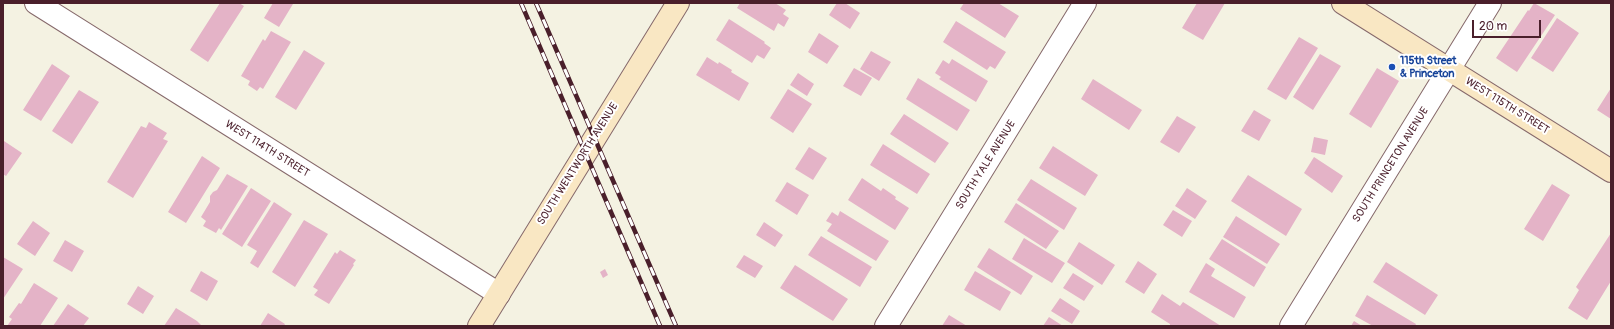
<!DOCTYPE html>
<style>
body{margin:0}
#map{position:relative;width:1614px;height:329px;overflow:hidden;background:#f4f2e2;font-family:Pangolin,sans-serif}
canvas{display:block}
.frame{position:absolute;inset:0;border:4px solid #4a1f2b;pointer-events:none}
.scale{position:absolute;left:1472px;top:20px;width:69px;height:18px;box-sizing:border-box;border:2px solid #4a1f2b;border-top:0;padding-left:5px;font-size:12px;line-height:14px;white-space:nowrap;color:#4a1f2b;-webkit-text-stroke:3px #fff;paint-order:stroke}
</style>
<div id="map">
<canvas width="1614" height="329"></canvas>
<div class="frame"></div>
<div class="scale">20 m</div>
</div>
<script>
const ctx = document.querySelector('canvas').getContext('2d');
ctx.lineJoin = 'round';
function paint(path, color) { ctx.fillStyle = color; ctx.fill(path, 'evenodd'); }
function stroke(path, color, width, dash) { ctx.strokeStyle = color; ctx.lineWidth = width; ctx.lineCap = dash ? 'butt' : 'round'; ctx.setLineDash(dash || []); ctx.stroke(path); }
function label(font, color, halo, rows, align = 'center') {
  ctx.font = font + ' Pangolin,sans-serif'; ctx.lineWidth = 4; ctx.setLineDash([]); ctx.textBaseline = 'middle'; ctx.strokeStyle = halo; ctx.fillStyle = color; for (const [text, x, y, turn = 0] of rows) {
    ctx.save(); ctx.translate(x, y); ctx.rotate((+turn || 0) * Math.PI / 180); ctx.textAlign = isNaN(turn) ? turn : align; if (halo) ctx.strokeText(text, 0, 0); ctx.fillText(text, 0, 0); ctx.restore();
  }
}
paint(new Path2D(`
 M220 3H239L244 6 208 62 190 50Z
 M273 3 293 4 279 27 264 18Z
 M740 3H775L786 10 783 14 789 18 784 27 778 23 774 31 737 8Z
 M837 3H845L860 13 850 29 829 15Z
 M964 3H998L1019 16 1005 38 960 9Z
 M1197 3H1225L1203 40 1182 28Z
 M1534 3 1555 15 1517 72 1496 58 1528 10 1529 11Z
 M1557 18 1579 33 1553 72 1531 58Z
 M729 19 765 42 764 43 771 48 764 59 757 55 752 63 716 40Z
 M956 21 1006 52 995 69 990 66 987 70 943 42Z
 M271 31 291 42 263 89 260 87 257 91 248 85 250 81 241 76 263 39 265 41Z
 M819 33 839 46 827 64 808 52Z
 M1299 37 1318 48 1286 100 1267 89Z
 M304 50 325 63 296 110 275 97Z
 M871 51 891 62 879 81 860 69Z
 M1320 54 1341 66 1313 110 1293 97Z
 M707 57 718 64 719 62 732 70 731 72 749 83 739 101 696 75Z
 M952 59 988 81 976 102 939 79 941 77 935 73 943 60 949 64Z
 M52 64 70 76 41 121 23 110Z
 M854 68 872 78 861 96 843 86Z
 M1377 68 1399 81 1371 128 1349 114Z
 M798 73 814 84 807 96 790 85Z
 M918 78 970 110 957 131 906 99Z
 M1093 79 1142 110 1129 130 1081 99Z
 M1611 88V119L1597 110Z
 M788 89 812 104 793 133 770 118Z
 M79 90 99 102 72 144 52 131Z
 M1254 110 1271 120 1259 141 1241 131Z
 M904 114 949 143 935 163 890 134Z
 M1177 116 1196 127 1179 153 1160 142Z
 M149 122 167 133 163 139 168 141 133 198 107 182 141 126 146 128Z
 M1314 137 1328 140 1325 155 1311 152Z
 M4 141 22 153 6 176 3 174Z
 M883 144 930 174 917 194 870 165Z
 M1053 146 1098 175 1085 196 1039 168Z
 M809 147 827 158 813 180 795 169Z
 M202 156 220 168 186 223 168 212Z
 M1314 157 1343 176 1332 193 1304 173Z
 M227 174 248 186 221 230 219 228 216 233 203 226 206 221 201 217 210 202V196L213 192 217 190Z
 M1248 175 1302 209 1286 236 1231 201Z
 M862 178 881 191 883 188 896 197 895 199 909 208 895 230 848 200Z
 M1031 179 1077 208 1064 230 1017 200Z
 M787 182 809 195 797 215 775 201Z
 M1552 184 1570 195 1543 241 1524 229Z
 M251 188 271 201 242 247 222 234Z
 M1187 188 1207 201 1195 219 1175 206Z
 M274 202 292 214 258 268 250 263 257 251 247 245Z
 M1016 203 1059 231 1046 249 1004 222Z
 M1173 210 1192 221 1182 237 1163 225Z
 M840 211 889 241 876 261 827 231 832 224 826 221 832 212 838 216Z
 M1236 216 1280 244 1267 264 1223 237Z
 M304 220 328 234 295 287 272 272Z
 M33 221 50 233 35 256 17 244Z
 M764 222 783 235 775 247 756 235Z
 M1611 233V281L1587 320 1568 308 1579 290 1576 287Z
 M821 236 872 267 860 287 808 255Z
 M1024 238 1065 263 1052 283 1012 259Z
 M1222 239 1266 267 1254 287 1209 259Z
 M65 240 84 251 72 272 53 261Z
 M1079 242 1115 265 1102 285 1067 262Z
 M989 248 1033 276 1021 295 977 267Z
 M340 250 356 260 353 264 354 265 329 304 314 295 318 290 313 287 335 252 337 254Z
 M744 255 763 266 755 278 736 267Z
 M3 257 23 269 3 299Z
 M1138 261 1157 274 1144 294 1125 282Z
 M1386 262 1438 295 1425 315 1373 282Z
 M1206 263 1215 269 1211 276 1246 297 1234 318 1189 292Z
 M795 265 848 299 833 321 780 288Z
 M605 269 608 275 603 278 600 272Z
 M201 271 218 281 207 301 190 291Z
 M975 271 1011 292 1000 311 964 290Z
 M1073 273 1094 286 1084 301 1063 288Z
 M34 283 58 298 40 326H7L12 319 9 317 19 303 21 304Z
 M138 286 154 296 143 314 127 304Z
 M1162 294 1180 306 1183 302 1221 326H1170V324L1151 312Z
 M1367 295 1416 324 1415 326H1373L1355 316Z
 M1060 298 1080 311 1072 324 1051 311Z
 M68 304 89 318 83 326H53Z
 M176 308 197 321 201 325 200 326H164Z
 M268 313 285 324 284 326H260Z
 M949 315 967 326H942Z
 M1049 317 1063 326H1043Z
 M1354 321 1362 326H1351Z`), '#e4b3c7');
const street = new Path2D(`
 M36 3 499 294
 M886 326 1085 3
 M1291 326 1490 3`);
const secondary = new Path2D(`
 M1343 3 1611 171
 M479 326 678 3`);
stroke(street, '#86696b', 24);
stroke(secondary, '#86696b', 24);
stroke(street, '#fff', 22);
stroke(secondary, '#f9e7c3', 22);
const rail = new Path2D(`
 M521 3 660 326
 M536 3 676 326`);
stroke(rail, '#4a1f2b', 4.5);
stroke(rail, '#fff', 3, [9]);
for (const [x, y, r, color] of [
 [1392,67,4,"#1a4fb4"]
]) { const dot = new Path2D(); dot.arc(x, y, r, 0, 2 * Math.PI); ctx.fillStyle = color; ctx.fill(dot); stroke(dot, '#fff', 1.5); }
label('bold 11px', '#164399', '#fff', [
 ["115th Street",1400,61],
 ["& Princeton",1400,74]
], 'left');
label('11px', '#4a1f2b', '#fff', [
 ["WEST 115TH STREET",1507,106,32],
 ["WEST 114TH STREET",267,149,32],
 ["SOUTH WENTWORTH AVENUE",578,164,-58],
 ["SOUTH YALE AVENUE",986,165,-58],
 ["SOUTH PRINCETON AVENUE",1391,165,-58]
]);
</script>
